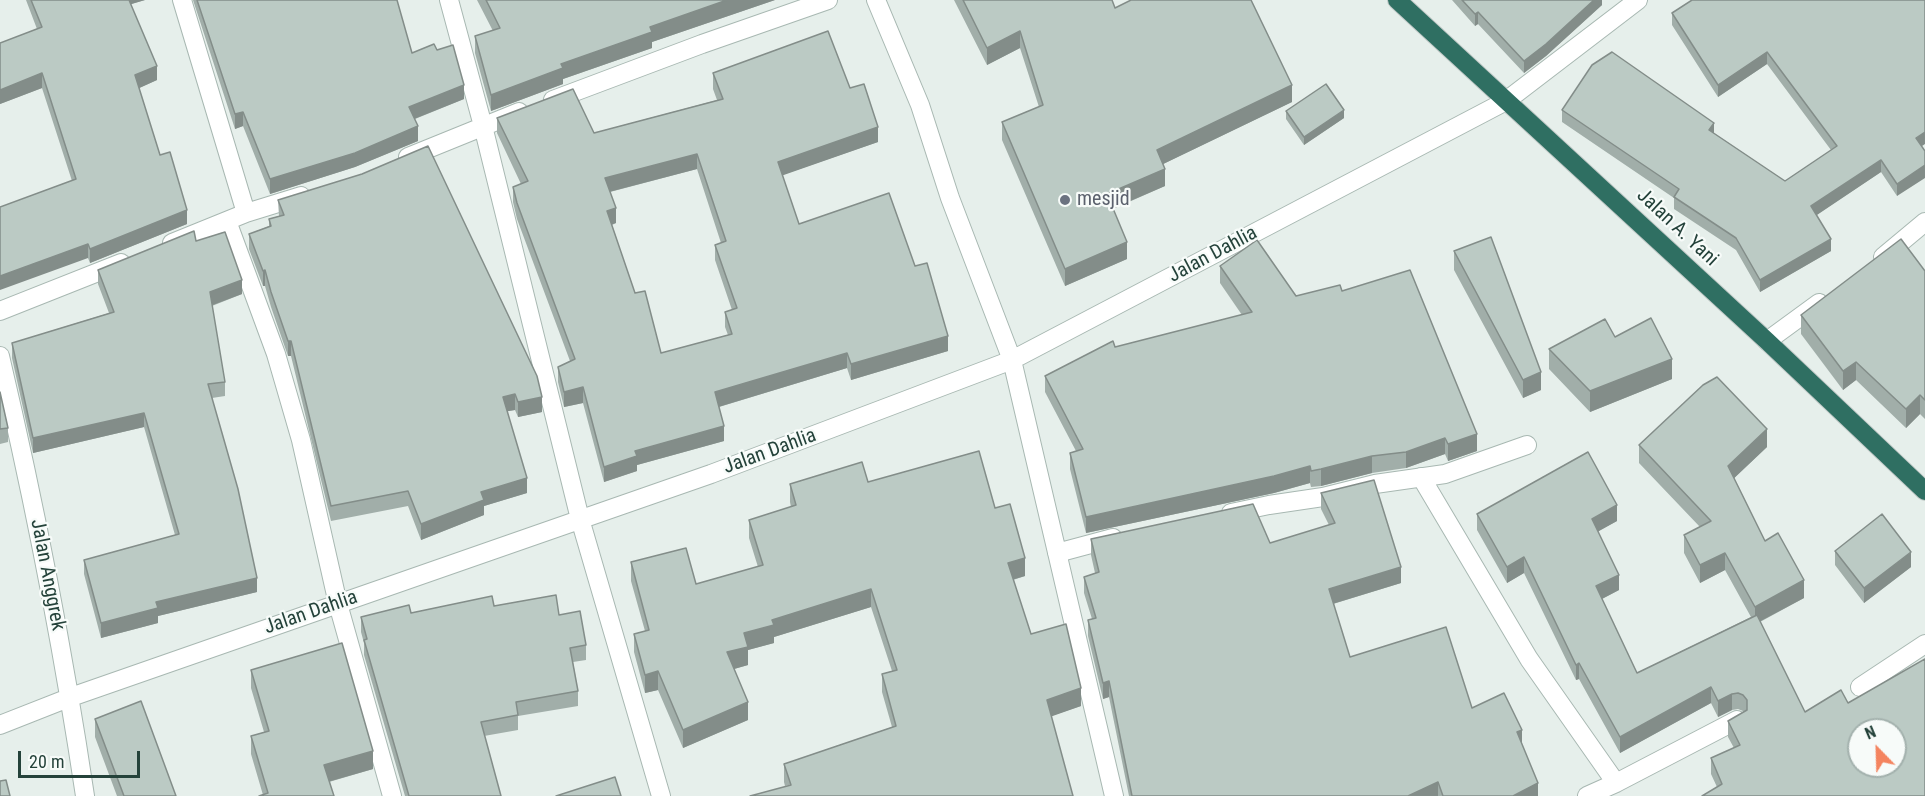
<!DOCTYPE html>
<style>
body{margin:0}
#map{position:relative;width:1925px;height:796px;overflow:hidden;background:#e6efeb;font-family:"Roboto Condensed",sans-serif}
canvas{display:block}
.north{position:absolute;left:1847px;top:718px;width:60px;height:60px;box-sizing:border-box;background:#f7fbf9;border:2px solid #a3b1ad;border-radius:50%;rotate:337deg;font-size:16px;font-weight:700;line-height:24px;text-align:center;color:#24423a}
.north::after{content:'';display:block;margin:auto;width:21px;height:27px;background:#f4845f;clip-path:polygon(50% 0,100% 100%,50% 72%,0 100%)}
.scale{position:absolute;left:18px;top:751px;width:122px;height:27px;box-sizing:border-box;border:3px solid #24423a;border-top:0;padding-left:8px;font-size:18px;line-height:21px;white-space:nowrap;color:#24423a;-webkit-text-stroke:4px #f7fbf9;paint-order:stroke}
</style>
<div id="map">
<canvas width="1925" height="796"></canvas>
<div class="north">N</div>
<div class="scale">20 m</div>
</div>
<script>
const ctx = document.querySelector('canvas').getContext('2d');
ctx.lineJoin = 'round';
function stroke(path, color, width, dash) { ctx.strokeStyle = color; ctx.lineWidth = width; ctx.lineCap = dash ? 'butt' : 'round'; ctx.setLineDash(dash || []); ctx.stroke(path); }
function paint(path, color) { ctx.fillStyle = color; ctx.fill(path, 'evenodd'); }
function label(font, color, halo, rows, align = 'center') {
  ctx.font = font + ' "Roboto Condensed",sans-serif'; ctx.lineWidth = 4.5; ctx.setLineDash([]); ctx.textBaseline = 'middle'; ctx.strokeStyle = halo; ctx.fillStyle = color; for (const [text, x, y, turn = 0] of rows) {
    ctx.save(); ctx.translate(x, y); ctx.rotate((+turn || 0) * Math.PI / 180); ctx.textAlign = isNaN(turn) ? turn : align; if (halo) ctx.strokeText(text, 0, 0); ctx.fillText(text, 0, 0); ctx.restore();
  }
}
const minor = new Path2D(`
 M182 0 246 213
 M449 0 483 126 580 519 661 796
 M876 0 920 105 950 198 1012 360 1114 796
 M553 100 702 44 828 0
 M408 157 519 112
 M227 221 276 354 301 440 338 604 392 796
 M172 243 246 213 301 196
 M1883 257 1925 222
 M0 311 121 263
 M1767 341 1819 303
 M0 356C34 501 63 648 85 796
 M1421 477 1529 659 1616 783
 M1231 513 1269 505 1323 497 1375 484 1445 474 1527 445
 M1057 553 1113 538
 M1860 687 1925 644
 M0 725 71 697 711 474 1012 360 1506 101 1638 0
 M1587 796 1616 783 1737 720`);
const highway = new Path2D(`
 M1397 0 1767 341 1925 491`);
stroke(minor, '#a8b8b2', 20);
stroke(highway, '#c2cac8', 20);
stroke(minor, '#fff', 18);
stroke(highway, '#2f6f62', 18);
paint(new Path2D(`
 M26 0H145L131 4 157 80 139 88 160 155 187 224 90 263 88 258 72 181 42 88 0 104V43L37 29Z
 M193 0H397L412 53 437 50 464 99 415 119 418 141 355 167 270 194 243 126 235 129Z
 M477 0H775L652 42V48L563 79V84L491 111 475 53V36L493 31Z
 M954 0H1112L1115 8 1292 102 1163 164 1165 186 1113 209 1127 259 1065 286 1002 140V122L1039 107 1020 48 987 65Z
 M1452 0H1602V5L1546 56 1524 73 1478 24 1475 26Z
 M1692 0 1922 146 1897 196 1881 172 1816 215 1831 251 1760 292 1736 250 1674 209V198L1562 122V110L1714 133 1785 181 1831 150 1767 64 1718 97 1672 25V13Z
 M713 73 850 88 878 142 782 175 799 224 915 266 948 351 851 380 847 368 719 407 724 441 637 465V471L604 482 583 403 564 407 558 382V367L570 361 517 219 513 202V187L521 184 497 133V118L594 133 717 100 713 89ZM697 169 721 243 715 245V260L732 310 725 312V327L728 335 661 353 635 293 612 225 616 223 610 192Z
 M1286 111 1344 118 1304 145 1286 119Z
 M278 200 542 412 518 417 515 410 507 411 527 493 484 506V515L421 540 408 506 331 521 291 356H288L271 307 265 286H263L249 249V234L269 226V219L279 216Z
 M196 241 242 294 212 306 225 382V396L212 398 257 592 158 616V623L101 638 84 574V560L175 535 144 427 33 453 12 358V343L109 313 98 284V270Z
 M1454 251 1541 390 1523 398 1454 270Z
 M1220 266 1296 296 1342 291 1477 451 1448 461 1445 454 1406 468 1372 473 1321 486 1311 487 1310 483 1274 493 1086 533 1070 469V453L1076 451 1045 392V376L1115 347 1242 315 1220 283Z
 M1925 271V419L1920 414 1906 428 1856 380 1843 390 1801 334V315Z
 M1549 349 1672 379 1590 412 1549 369Z
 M0 392 8 428V442L0 444Z
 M1639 445 1767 447 1734 478 1765 541 1804 598 1760 622 1805 712 1848 703 1717 787 1711 774V758L1734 748 1728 737V721L1744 712 1743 711 1738 709 1732 710 1718 717 1711 703 1620 753 1579 679 1576 680 1524 573 1507 583 1477 530V514L1617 521 1598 531 1619 590 1602 599 1637 673 1751 617 1725 570 1700 583 1684 553V535L1700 527 1639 463Z
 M868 482 995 508 1025 576 1013 580 1031 634 1081 706 1051 716 785 786 784 782V764L892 727 882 692V674L892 671 871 607 774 637V643L748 650V665L734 669 748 720 683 748 658 690 645 693 634 652V634L645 631 631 581V562L696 584 758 567 749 538V520L791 507 790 502V484Z
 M1321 493 1401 583 1333 604 1350 657 1472 708 1522 745 1538 796H1129L1109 697 1103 699 1088 636V620L1092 619 1084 593V577L1095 573 1091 555V539L1270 543 1329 525 1321 509Z
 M1835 551 1911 567 1864 603 1835 565Z
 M494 606 559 615 586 645V660L573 662 578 691V706L518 716V730L484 736 501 796H405L364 655V643L361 632V617Z
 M251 670 373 769 329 782 263 795 251 754V736L264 732 251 688Z
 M95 719 176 796H117L95 737Z`), '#a1aea9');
paint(new Path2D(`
 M125 0H145L125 6Z
 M727 0H775L652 42V48L563 79V84L491 111V95L561 64 650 27Z
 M1594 0H1602V5L1546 56 1524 73V61Z
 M1478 12V24L1475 26V14Z
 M1020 31V48L987 65V48Z
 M1767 52V64L1718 97V85Z
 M157 66V80L135 90V75Z
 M42 73V88L0 104V90Z
 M464 85V99L409 121V107Z
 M1292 85V102L1157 167V150Z
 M1344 110V118L1304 145V137Z
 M243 112V126L235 129V114Z
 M1714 123V135L1709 130Z
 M418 126V141L355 167 270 194V179Z
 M878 127V142L778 177V162Z
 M1925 132V144L1916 150V138Z
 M697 154V169L605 193V178Z
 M1881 160V172L1811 219V206Z
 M1925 165V178L1897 196V184Z
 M1165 169V186L1107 211V194Z
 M616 208V223L607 226V211Z
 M187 210V224L90 263V249Z
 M1831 239V251L1760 292V280Z
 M1127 242V259L1065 286V269Z
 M88 244V258L0 290V276Z
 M265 270V286H263V271Z
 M242 280V294L210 306V292Z
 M948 336V351L851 380V364Z
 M288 341H291V356H288Z
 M847 353V368L715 408V392Z
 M1672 359V379L1590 412V391Z
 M1856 362V380L1843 390V371Z
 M1541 372V390L1523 398V380Z
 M583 387V403L564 407V392Z
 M515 394V410L503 412V397Z
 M1920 395V414L1906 428V409Z
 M542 397V412L518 417V402Z
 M144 413V427L33 453V438Z
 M724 426V441L637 465V471L604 482V467L635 451Z
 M1767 429V447L1728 484V466Z
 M1477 434V451L1448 461V444Z
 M1445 438V454L1406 468V452Z
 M1372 456V473L1321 486V469Z
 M1310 466V483L1274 493 1086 533V517Z
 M527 478V493L484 506V515L421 540V524L481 492Z
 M1617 505V521L1592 535V519Z
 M1911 552V567L1864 603V588Z
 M1725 553V570L1700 583V565Z
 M1524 557V573L1507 583V567Z
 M1025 558V576L1008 581V563Z
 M1401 567V583L1329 605V589Z
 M1619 575V590L1596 602V586Z
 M257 578V592L158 616V623L101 638V623L156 602Z
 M1804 580V598L1755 624V607Z
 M871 589V607L774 637V643L748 650V665L727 671V652L744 633 772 620Z
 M1579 663V679L1576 680V665Z
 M658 671V690L645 693V675Z
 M1109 681V697L1103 699V683Z
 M1711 687V703L1620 753V737Z
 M1081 688V706L1047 718V700Z
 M1732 694V710L1718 717V701Z
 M748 702V720L683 748V730Z
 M1522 730V746L1517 732Z
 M373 751V769L324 783V765Z
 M1438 782V796H1408Z
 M1538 783V796H1513Z`), '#838d89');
const building = new Path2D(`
 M31 0H129L157 66 135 75 160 155 170 152 187 210 90 249 88 244 0 276V207L76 179 42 73 0 90V43L42 27Z
 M197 0H397L412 53 434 44 437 50 453 45 464 85 409 107 418 126 355 153 270 179 243 112 235 114Z
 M486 0H727L650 27 652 32 561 64 563 68 491 95 475 36 500 28Z
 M963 0H1112L1115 8 1131 0H1251L1292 85 1157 150 1165 169 1107 194 1127 242 1065 269 1002 122 1043 105 1020 31 987 48Z
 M1462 0H1594L1546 44 1524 61 1478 12 1475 14Z
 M1692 0H1925V132L1916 138 1925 151V165L1897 184 1881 160 1811 206 1831 239 1760 280 1736 238 1674 197 1679 189 1562 110 1592 65 1612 52 1714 123 1709 130 1785 181 1837 146 1767 52 1718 85 1672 13Z
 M828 31 850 88 864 84 878 127 778 162 799 224 889 193 915 266 927 263 948 336 851 364 847 353 715 392 724 426 635 451 637 456 604 467 583 387 564 392 558 367 575 359 517 203 513 187 528 181 497 118 573 89 594 133 723 99 713 73ZM697 154 726 241 715 245 737 308 725 312 732 334 661 353 645 291 635 293 607 211 616 208 605 178Z
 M1326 84 1344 110 1304 137 1286 111Z
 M428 146 537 376 542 397 518 402 515 394 503 397 527 478 481 492 484 500 421 524 408 491 331 506 291 341H288L271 292 265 270 263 271 249 234 271 226 269 219 284 215 278 200 362 174Z
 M194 231 196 241 225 232 242 280 210 292 225 382 208 384 238 489 257 578 156 602 158 608 101 623 84 560 179 534 144 413 33 438 12 343 114 312 98 270Z
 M1491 237 1541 372 1523 380 1454 251Z
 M1901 239 1925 271V400L1920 395 1906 409 1856 362 1843 371 1801 315Z
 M1257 240 1296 296 1340 285 1342 291 1410 270 1477 434 1448 444 1445 438 1406 452 1372 456 1321 469 1311 471 1310 466 1274 476 1086 517 1070 453 1083 449 1045 376 1113 341 1115 347 1252 312 1220 266Z
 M1651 318 1672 359 1590 391 1549 349 1605 319 1615 337Z
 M1717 377 1767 429 1728 466 1765 541 1778 533 1804 580 1755 607 1725 553 1700 565 1684 535 1711 521 1639 445 1703 385Z
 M0 392 8 428 0 429Z
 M979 451 995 508 1010 504 1025 558 1008 563 1031 634 1066 624 1081 688 1047 700 1073 796H750L791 785 784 764 896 726 882 674 897 670 871 589 772 620 774 625 744 633 748 647 727 652 748 702 683 730 658 671 645 675 634 634 649 630 631 562 686 548 696 584 763 565 749 520 796 505 790 484 862 462 868 482Z
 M1588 452 1617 505 1592 519 1619 575 1596 586 1637 673 1757 615 1805 712 1841 690 1848 703 1925 659V796H1702L1722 784 1711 758 1740 745 1728 721 1747 710V700L1743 695 1738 693 1732 694 1718 701 1711 687 1620 737 1579 663 1576 665 1524 557 1507 567 1477 514ZM1859 730H1895V766H1859Z
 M1374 480 1401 567 1329 589 1350 657 1446 627 1472 708 1504 693 1522 730 1517 732 1538 783 1513 796H1443L1438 782 1408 796H1132L1109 681 1103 683 1088 620 1096 618 1084 577 1099 572 1091 539 1253 504 1270 543 1335 523 1321 493Z
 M1882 514 1911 552 1864 588 1835 551Z
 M556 595 559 615 580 611 586 645 570 648 578 691 516 702 518 715 481 722 501 796H409L364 640 367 639 361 617 409 605 411 613 492 596 494 606Z
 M342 643 373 751 324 765 334 796H259L268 793 251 736 269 731 251 670Z
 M141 701 176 796H124L95 719Z
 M615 777 621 796H556Z
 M6 780 10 796H0V781Z`);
paint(building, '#bbcac4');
stroke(building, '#838d89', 1.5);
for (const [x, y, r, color] of [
 [1065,200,6,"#6b7280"]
]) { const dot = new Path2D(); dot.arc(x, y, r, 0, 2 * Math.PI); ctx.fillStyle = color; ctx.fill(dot); stroke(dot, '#f7fbf9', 2); }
label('20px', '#5b616d', '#f7fbf9', [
 ["mesjid",1077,200]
], 'left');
label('20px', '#24423a', '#f7fbf9', [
 ["Jalan A. Yani",1677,228,43],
 ["Jalan Dahlia",1213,255,-28],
 ["Jalan Dahlia",770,452,-20],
 ["Jalan Anggrek",47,575,79],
 ["Jalan Dahlia",311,613,-19]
]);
</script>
